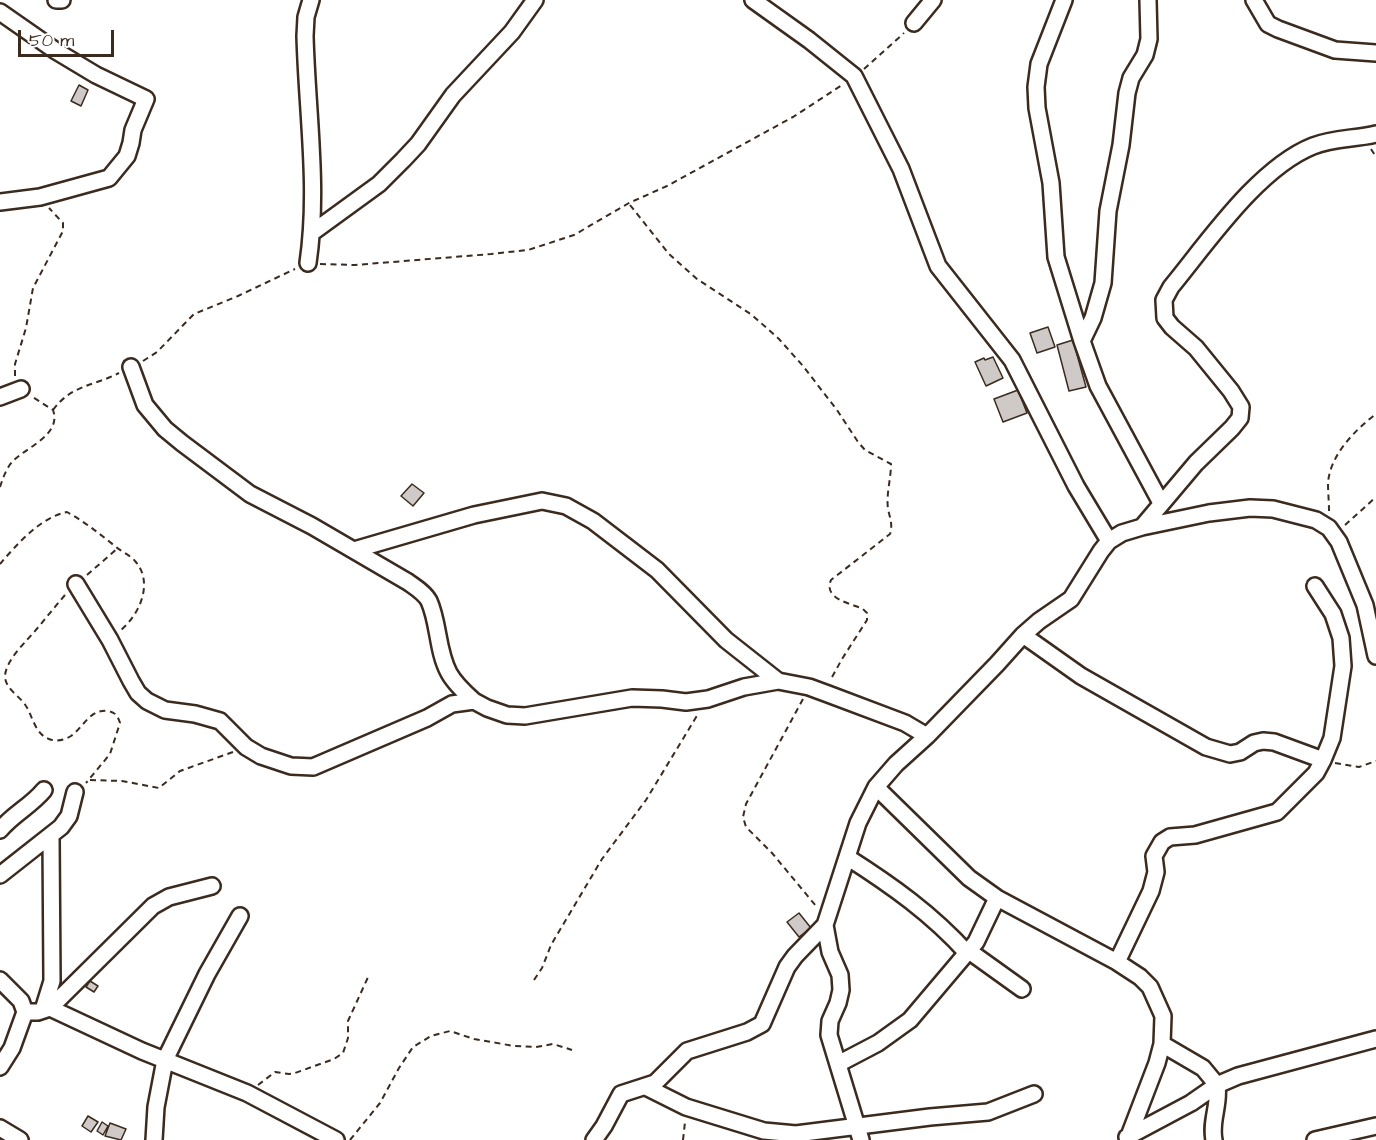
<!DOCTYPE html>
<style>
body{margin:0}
#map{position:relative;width:1376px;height:1140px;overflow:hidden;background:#fff;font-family:"Architects Daughter",sans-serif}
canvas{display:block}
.scale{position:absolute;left:18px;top:30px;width:96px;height:27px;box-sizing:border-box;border:3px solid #3b2a1e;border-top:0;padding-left:8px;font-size:18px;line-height:21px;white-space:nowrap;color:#3b2a1e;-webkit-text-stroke:4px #fff;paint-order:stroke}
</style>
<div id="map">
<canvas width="1376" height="1140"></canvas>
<div class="scale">50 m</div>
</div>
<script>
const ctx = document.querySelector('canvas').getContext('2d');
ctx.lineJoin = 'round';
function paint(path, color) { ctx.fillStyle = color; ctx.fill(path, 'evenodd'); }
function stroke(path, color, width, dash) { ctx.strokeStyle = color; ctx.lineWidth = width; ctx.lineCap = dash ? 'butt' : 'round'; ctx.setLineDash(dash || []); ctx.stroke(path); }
const building = new Path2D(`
 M79 85 88 90 81 106 71 101Z
 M1048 327 1055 347 1037 353 1030 333Z
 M1073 340 1086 387 1069 391 1057 345Z
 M993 357 1003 378 986 386 975 362 984 358 985 360Z
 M1018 390 1027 413 1003 422 994 399Z
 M412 484 424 493 413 506 401 496Z
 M799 913 811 928 799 937 787 922Z
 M90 981 98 986 94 992 86 987Z
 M88 1116 98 1122 91 1132 82 1126Z
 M102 1122 108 1126 103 1135 97 1131Z
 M110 1123 126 1129 121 1140 105 1136Z`);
paint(building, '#cfcac7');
stroke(building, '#3b2a1e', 1.5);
const street = new Path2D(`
 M56 0H62
 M753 0 809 40 854 76 901 169 938 266 1012 360 1076 486 1109 541
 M1064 0 1039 64 1036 87 1037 108 1051 183 1056 257 1082 341 1098 386 1161 503
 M1254 0 1268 24 1278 29 1335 50 1376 53
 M0 12 56 51 96 75 146 99 133 130 131 143 127 156 109 178 40 197 0 202
 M914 23 933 0
 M313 232 379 184 403 160 418 144 453 95 512 32 535 0
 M308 263C319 188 307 112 305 36L306 17 311 0
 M1082 341 1093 318 1103 283 1108 211 1121 145 1127 93 1131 78 1145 55 1149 39 1148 0
 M131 367 145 405 165 429 182 443 250 494 312 526 408 582C415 587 425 593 429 601 439 623 437 651 449 673 455 684 465 693 474 701
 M0 397 21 389
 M1142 527 1196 463 1232 428 1240 418 1241 407 1231 391 1196 348 1172 327 1165 318 1164 300 1171 287C1208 242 1258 168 1313 146 1333 138 1355 139 1376 134
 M354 550 474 515 542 501 566 506 593 521 657 570 726 640 778 681
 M76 584 110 640 131 681 138 693 147 701 165 710 195 714 220 721 246 747 261 756 291 766 313 767 427 718 452 704 474 701 487 708 507 715 525 716 632 698 662 699 686 702 708 699 744 687 778 681 809 687 828 694 905 723 927 736
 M1023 635 1081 676 1206 747 1230 754 1240 752 1254 743 1263 741 1274 742 1323 760
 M876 787 969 878 997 898 1117 962 1140 977 1150 987 1163 1016 1162 1044 1157 1063 1129 1136
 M0 830C13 814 31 806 44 790
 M847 857C891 885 932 914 967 953
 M0 875 61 827 69 816 75 792
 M969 951 1022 989
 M1117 962 1151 891 1156 872 1154 856 1162 842 1170 837 1195 835 1277 812 1316 773 1323 760 1332 738 1343 666 1341 638 1333 614 1315 586
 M0 980 21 1001 25 1012 12 1048 0 1067
 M50 1008 142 1051 247 1093 336 1140
 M43 1010 52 981 51 837
 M25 1012H38L50 1008 153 906 169 897 212 886
 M1162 1044 1203 1068 1217 1085C1220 1105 1210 1121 1214 1140
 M838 1064 878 1043 910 1020 976 942 997 898
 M646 1087 686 1107 764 1131 796 1134 930 1117 988 1112 1034 1094
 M0 1128 20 1140
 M1127 1137 1191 1103 1217 1085 1238 1076 1376 1039
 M154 1140 156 1107 165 1060 207 974 240 916
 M594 1140 604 1126 621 1094 655 1083 687 1051 747 1032 762 1024 787 967 795 956 825 925
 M861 1140 829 1035 830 1021 838 1003 841 990 840 975 830 952 825 925 858 823 876 787 896 764 927 736 997 664 1023 635 1039 621 1071 599 1101 551 1109 541 1122 533 1142 527 1209 513 1250 508 1273 509 1316 520 1329 528 1339 542 1365 605 1376 656
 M1315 1140 1376 1126`);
stroke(street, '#3b2a1e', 20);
stroke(new Path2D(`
 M864 69 904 33
 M1371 149 1376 157
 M630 205 669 254 697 279 752 315 779 339 803 366 837 410 858 442 865 450 891 464C891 479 886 494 888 509 890 518 893 525 890 534L831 580C823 599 850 603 863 609L867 613V620L842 659 831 679
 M320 264 355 265 491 254 528 250 574 235 629 203 667 186 793 117 842 85
 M143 361 157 352 194 314 238 296 295 269
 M15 376V364L26 328 33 288 63 231V223L49 208
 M53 410C71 385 94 386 119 373
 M0 487C3 478 6 469 12 462 26 447 62 435 53 410L31 396
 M1329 511C1329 502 1328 492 1328 483 1330 455 1355 430 1376 414
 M1345 525 1376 497
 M0 564C17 544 41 517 67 512 85 522 100 534 116 547 122 552 130 555 135 561 154 582 140 614 121 630
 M87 575 118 548
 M65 595C52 610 40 626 26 641 18 650 6 663 5 676 5 689 20 696 26 706 33 717 35 734 49 739 56 742 65 740 71 736 84 727 89 709 108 711 115 712 118 716 120 723L110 754 86 783
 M803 699 746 804 743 817 746 827 772 853 816 906
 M1335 763 1359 767 1376 761
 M90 780 122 781 159 788 180 771 233 752
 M534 980 542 968 551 945 602 859 646 800 698 714
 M258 1085 275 1072 289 1074 295 1073 334 1059 343 1053 348 1038V1021L369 975
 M350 1140 380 1103 399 1068 413 1047 431 1036 450 1031 474 1039 514 1046 536 1047 553 1044 572 1050
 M683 1140 685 1122`), '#3b2a1e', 2, [6, 4.5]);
stroke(street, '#fff', 15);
</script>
